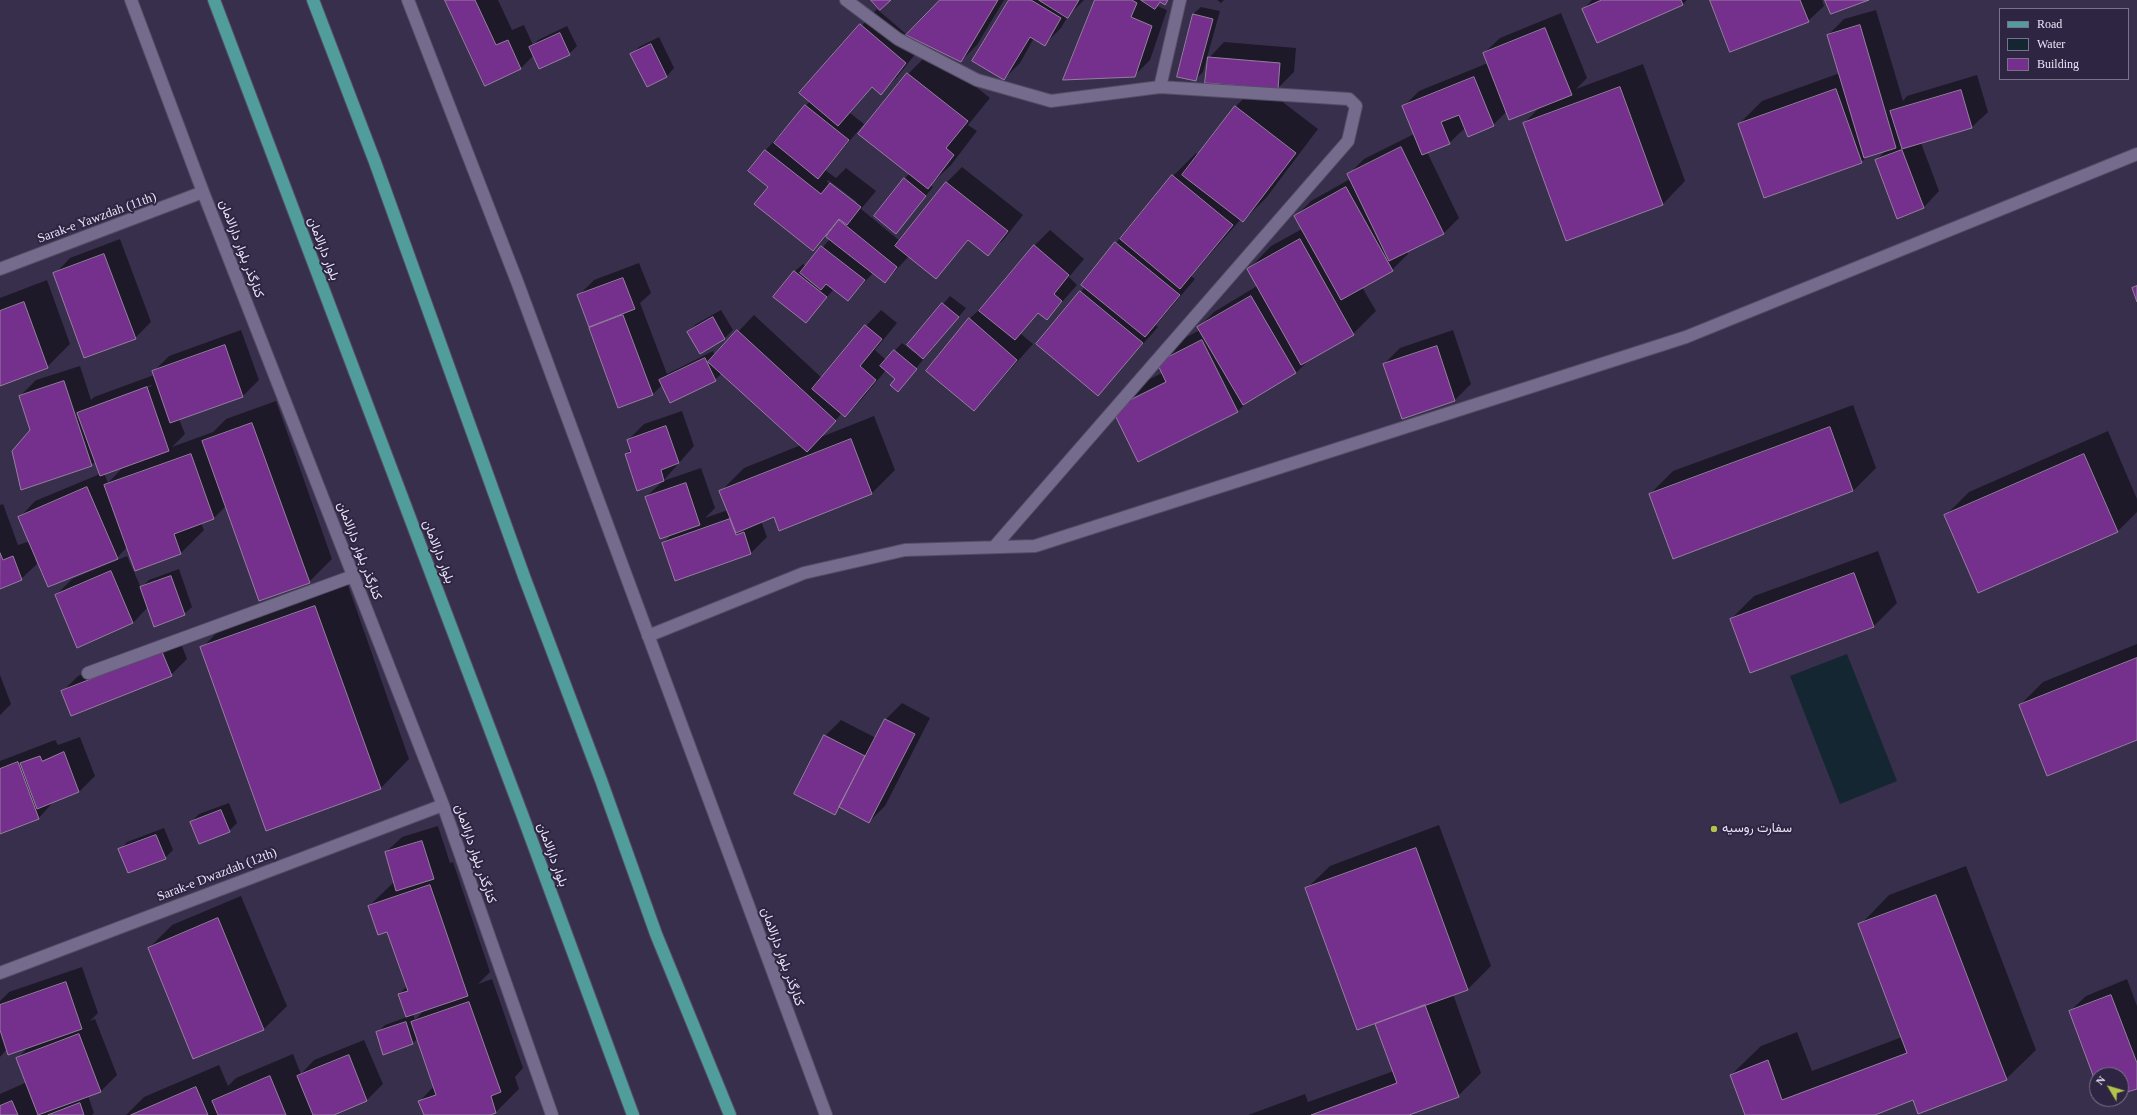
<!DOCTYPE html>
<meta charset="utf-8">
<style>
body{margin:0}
#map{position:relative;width:2137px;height:1115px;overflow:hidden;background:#382f4d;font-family:"Times New Roman",serif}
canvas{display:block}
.legend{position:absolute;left:1999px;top:8px;width:130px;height:72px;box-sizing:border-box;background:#2e2542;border:1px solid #79728b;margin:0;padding:5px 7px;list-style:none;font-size:12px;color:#e9e5f8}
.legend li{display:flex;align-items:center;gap:8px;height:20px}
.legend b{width:20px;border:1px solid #79728b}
.north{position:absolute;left:2089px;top:1067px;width:40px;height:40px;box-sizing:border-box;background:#2e2542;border:1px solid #79728b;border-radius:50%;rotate:308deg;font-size:11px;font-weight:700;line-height:16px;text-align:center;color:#e9e5f8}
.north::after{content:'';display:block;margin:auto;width:14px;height:18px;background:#b2c34c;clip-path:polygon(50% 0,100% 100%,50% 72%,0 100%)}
</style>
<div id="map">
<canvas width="2137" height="1115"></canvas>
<ul class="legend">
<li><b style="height:5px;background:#519d9b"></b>Road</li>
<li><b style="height:11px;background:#142631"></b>Water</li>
<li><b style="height:11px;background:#75308d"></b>Building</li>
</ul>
<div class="north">N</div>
</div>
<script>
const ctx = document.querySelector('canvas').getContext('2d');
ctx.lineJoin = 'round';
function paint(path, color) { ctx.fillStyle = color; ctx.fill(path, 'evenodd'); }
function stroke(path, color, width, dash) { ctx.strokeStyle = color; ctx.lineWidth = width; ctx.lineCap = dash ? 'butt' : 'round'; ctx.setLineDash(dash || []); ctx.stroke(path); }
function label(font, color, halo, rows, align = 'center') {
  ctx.font = font + ' "Times New Roman",Vazirmatn,serif'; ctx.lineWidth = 4; ctx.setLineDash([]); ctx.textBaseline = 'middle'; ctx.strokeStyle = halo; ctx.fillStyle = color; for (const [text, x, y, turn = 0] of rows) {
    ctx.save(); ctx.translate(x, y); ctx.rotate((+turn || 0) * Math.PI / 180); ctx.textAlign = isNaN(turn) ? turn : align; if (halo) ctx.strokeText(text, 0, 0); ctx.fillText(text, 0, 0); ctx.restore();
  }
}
paint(new Path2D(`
 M1847 654 1897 781 1840 804 1790 676Z`), '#142631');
paint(new Path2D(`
 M446 0H498L512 30 524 25 533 45 538 40 567 26 577 46 569 54 534 55 521 68 485 84Z
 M941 0H1004L977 45 961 61Z
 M1010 0H1084L1068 16 1061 28 1045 44 1034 38 1020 63 1004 79Z
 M1096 0H1169L1165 4 1161 2 1157 6 1167 10 1150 60 1134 76Z
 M1217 0H1224L1221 3Z
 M1592 0H1687L1683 4 1583 9Z
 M1711 0H1822L1824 6 1808 21Z
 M1201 7 1220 11 1203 72 1196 79 1193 14Z
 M877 9 921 47 897 77 881 93 873 86 850 113 864 124 825 170 836 178 846 168 876 191 861 209 900 241 946 183 962 167 1023 215 1004 239 988 255 969 240 936 278 909 256 885 282 873 273 848 300 834 289 806 321 775 297 795 271 803 264 806 266 830 239 827 236 813 250 769 187 765 151 810 101 801 93ZM828 180 857 202 855 204 827 182Z
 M1876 10 1903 101 1907 96 1977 75 1988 112 1972 127 1921 143 1939 191 1924 207 1876 160 1887 150 1868 156 1861 162 1739 124 1762 101 1840 73 1828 35 1844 19Z
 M1561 13 1587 78 1576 89 1643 64 1685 181 1662 205 1524 123 1541 106 1507 111 1493 125 1465 128 1449 143 1427 152 1459 218 1443 234 1407 252 1408 254 1392 270 1362 287 1376 311 1353 334 1310 359 1296 373 1247 402 1237 412 1113 409 1136 386 1162 373 1158 363 1181 340 1200 330 1199 327 1214 312 1257 286 1248 270 1271 246 1302 229 1296 216 1311 201 1350 179 1348 175 1364 159 1414 134 1403 107 1419 91 1488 63 1484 53 1500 38Z
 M659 37 674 68 667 76 632 54 639 47Z
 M1224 42 1296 48 1294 72 1278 88 1263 87 1318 129 1266 198 1243 221 1241 219 1191 276 1195 279 1156 325 1158 327 1098 395 1081 292 1116 243 1173 176 1196 153 1199 155 1236 106 1256 86 1209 58Z
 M931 51 990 98 968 125 977 131 951 165 930 185 933 187 896 232 904 179 910 173 908 74Z
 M1050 230 1084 259 1069 277 1077 285 1047 319 1039 312 1020 333 1033 344 974 410 969 319 986 304 1034 246Z
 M120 239 151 322 135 338 55 274 70 258Z
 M639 263 651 293 640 303 667 374 713 351 715 356 754 315 822 378 866 326 881 310 897 323 875 350 886 360 902 343 915 353 916 352 908 345 950 296 966 308 898 390 897 379 886 370 861 400 845 416 842 413 821 437 874 416 895 470 872 493 780 530 775 516 761 521 767 537 751 553 675 579 663 543 672 534 646 497 663 481 626 454 631 449 628 440 644 424 682 411 694 446 663 481 701 468 715 508 705 518 728 510 721 491 744 468 801 445 722 373 715 380 662 385 653 394 619 407 590 329 594 324 578 296 594 280Z
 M47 280 70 344 47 367 0 384V298Z
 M721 310 733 330 725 338 700 353 688 332 696 324Z
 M241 330 259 380 243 396 179 419 185 434 172 447 213 432 226 419 276 401 332 559 309 582 226 506 214 518 201 523 204 530 181 553 127 547 117 558H37L35 559 37 564 21 579 0 588V505L3 504 18 545 30 541 20 517 35 501 100 474 96 461 91 465 31 430 20 396 36 380 80 366 91 400 94 397 154 375 153 372 169 356ZM151 385 152 386 96 407V405ZM125 465 108 483 104 473Z
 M1453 330 1471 384 1455 400 1403 418 1384 364 1400 348Z
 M1853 405 1876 468 1853 491 1674 557 1650 494 1673 471Z
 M2108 431 2137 499V512L2118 531 1979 592 1946 515 1969 492Z
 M1878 551 1897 603 1874 626 1750 672 1731 619 1754 596Z
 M127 556 141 588 149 580 179 569 192 607 184 614 148 607 133 623 77 646 56 595 72 579Z
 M345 577 409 759 380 789 202 648 231 618Z
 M178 636 187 659 171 675 62 692 78 676Z
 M2137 644V739L2020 705 2043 682Z
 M0 675 11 704 0 715Z
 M902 703 930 718 885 806 869 822 841 807 835 813 825 736 841 720 876 738 886 719Z
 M80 737 95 776 79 792 54 801 39 818 0 833V761L55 740 58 745Z
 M229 803 237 823 229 831 191 822 199 814Z
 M1439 825 1491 966 1468 989 1453 994 1481 1073 1458 1096 1406 1115H1248L1305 1094 1308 1102 1394 1071 1376 1022 1306 889 1330 866Z
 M438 826 450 863 453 862 490 972 478 984 492 979 523 1068 515 1077 519 1089 496 1112 487 1115H425L420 1101 434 1086 418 1038 413 1043 377 1033 385 1025 407 1017 399 994 407 986 388 931 369 906 394 882 386 852 402 837ZM425 1009 415 1020 413 1014Z
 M164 828 173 850 165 858 120 850 127 842Z
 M1966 866 2036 1050 2006 1079 1914 1099 1872 1115H1746L1731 1075 1761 1046 1797 1032 1812 1071 1902 1037 1860 925 1889 895Z
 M241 896 287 1006 264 1029 194 1058 149 948 172 925Z
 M82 967 98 1013 90 1021 95 1019 117 1075 101 1091 88 1096 94 1113 92 1115H0V1094L27 1082 18 1058 29 1046 7 1049 0 1057V1001L9 992Z
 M2127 979 2137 1006V1088L2121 1093V1075H2097V1083L2070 1011 2086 996Z
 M364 1040 383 1084 367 1100 331 1115H126L144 1097 219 1065 228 1086 236 1078 293 1054 301 1074 314 1060Z`), '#0007');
const building = new Path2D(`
 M445 0H475L496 45 508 40 521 69 485 86Z
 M871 0H891L880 10Z
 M940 0H998L961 62 906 35Z
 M1009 0H1031L1061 18 1045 46 1030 37 1004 80 972 61Z
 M1039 0H1079L1068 18Z
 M1095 0H1132L1137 3 1131 17 1152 26 1135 77 1063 80Z
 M1141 0H1168L1165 5 1160 2 1155 9Z
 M1602 0H1681L1683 5 1597 43 1582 9Z
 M1710 0H1800L1809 22 1730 52Z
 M1825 0H1869L1831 14Z
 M1193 14 1213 19 1196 81 1177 77Z
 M860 24 906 63 881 95 872 87 838 126 799 93Z
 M1860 25 1896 148 1864 158 1827 35Z
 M1545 28 1572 95 1509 120 1483 53Z
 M560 33 570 55 539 69 529 47Z
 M651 44 667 77 647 87 630 54Z
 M1208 57 1280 63 1278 89 1205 83Z
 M907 73 968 121 946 148 954 155 928 189 858 134Z
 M1474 77 1494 126 1468 137 1459 115 1441 122 1450 144 1422 155 1402 106Z
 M1620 87 1663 205 1566 241 1523 123Z
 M1836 89 1862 163 1764 198 1738 124Z
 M1961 90 1972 128 1902 149 1890 111Z
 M805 105 849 140 818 179 774 143Z
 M1235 106 1296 153 1243 222 1182 175Z
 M1401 147 1444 234 1389 261 1347 174Z
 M765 150 821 194 830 183 861 207 847 225 839 219 813 251 754 204 768 187 748 171Z
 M1902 150 1924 208 1897 219 1875 160Z
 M1172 175 1233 225 1180 289 1120 239Z
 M904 178 926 196 896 234 874 216Z
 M946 182 1008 231 988 256 968 240 936 279 895 246Z
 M1346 187 1393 271 1341 300 1294 216Z
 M839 220 897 267 885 283 826 237Z
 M1300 239 1354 335 1301 365 1247 269Z
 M1115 242 1180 295 1145 337 1081 285Z
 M1034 245 1069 275 1054 294 1062 301 1047 320 1038 313 1015 340 979 311Z
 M821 246 865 280 848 301 826 284 821 290 800 273Z
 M104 254 136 339 84 358 53 273Z
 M794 271 827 297 806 323 773 297Z
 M623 278 635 309 589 327 577 295Z
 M2137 286V302L2132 288Z
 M1080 291 1143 343 1098 396 1036 344Z
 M1251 296 1296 373 1243 405 1197 327Z
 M24 302 48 368 0 386V311Z
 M942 303 959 317 923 359 907 345Z
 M623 315 653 395 618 408 589 328Z
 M713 317 725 339 700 354 687 332Z
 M969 318 1017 360 974 411 926 371Z
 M865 325 882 339 860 366 876 380 845 417 812 389Z
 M737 330 836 421 807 452 708 362Z
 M1202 340 1238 412 1138 462 1112 409 1166 382 1157 363Z
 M225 345 243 397 170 423 152 371Z
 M1437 346 1455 401 1402 419 1383 364Z
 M894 350 917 369 898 392 890 385 895 379 880 366Z
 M705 358 716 381 670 403 659 380Z
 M64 381 92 466 21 490 12 451 30 430 19 396Z
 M147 387 169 451 100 476 77 413Z
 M252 423 310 583 259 601 202 441Z
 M666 426 679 463 661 470 664 481 637 491 625 454 631 452 627 440Z
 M1830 427 1853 491 1673 559 1649 494Z
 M851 439 872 494 779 531 774 517 736 533 719 491Z
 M191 454 214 519 174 534 181 554 135 571 104 485Z
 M2084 454 2118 532 1978 593 1944 515Z
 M686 483 700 525 660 539 645 497Z
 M87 487 118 559 48 587 18 517Z
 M730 519 736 535 744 532 751 554 675 581 662 543Z
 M0 553 3 560 13 556 22 580 0 589Z
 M111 571 133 623 77 648 55 595Z
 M1854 573 1874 627 1750 673 1730 619Z
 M171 576 185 615 154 627 140 587Z
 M315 606 381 789 266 831 200 647Z
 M162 652 172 676 71 716 61 691Z
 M2137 658V740L2047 776 2019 705Z
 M885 719 915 734 869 823 839 807Z
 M824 735 865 756 835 815 794 794Z
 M64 752 79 792 37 809 20 763 40 756 42 761Z
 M18 762 39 819 0 834V769Z
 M221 810 230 832 199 844 190 822Z
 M156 835 166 859 128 873 118 849Z
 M422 841 434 879 396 891 385 852Z
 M1416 848 1468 990 1357 1030 1305 888Z
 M430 885 468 996 406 1017 398 994 408 991 387 932 378 935 368 906Z
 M1936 895 2007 1080 1918 1114 1913 1100 1875 1115H1745L1730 1075 1768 1060 1782 1100 1907 1053 1858 924Z
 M218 918 264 1030 193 1059 148 948Z
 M66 982 82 1029 8 1055 0 1030V1005Z
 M2111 995 2137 1063V1089L2121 1094V1075H2097V1086L2069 1011Z
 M469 1002 501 1092 491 1096 496 1113 490 1115H424L418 1101 436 1095 411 1022Z
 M1425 1005 1459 1097 1409 1115H1311L1397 1083 1375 1024Z
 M406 1022 413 1044 383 1055 376 1032Z
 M79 1034 101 1092 38 1115 16 1058Z
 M349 1055 367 1101 334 1115H313L297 1076Z
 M270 1076 286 1115H218L212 1101Z
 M196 1087 208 1115H131Z
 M12 1101 18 1115H0V1106Z
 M80 1103 84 1115H48Z`);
paint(building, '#75308d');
stroke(building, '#957f9e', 1);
const minor = new Path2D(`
 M131 0 203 192 443 805 552 1115
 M408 0 518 284 826 1115
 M846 0 898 39 977 80 1051 101 1160 87 1349 99 1356 106 1348 141 995 546
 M1160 87 1180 0
 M0 269 203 192
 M648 636 804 573 905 550 1035 546 1686 337 2137 154
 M88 673 353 576
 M0 973 443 805`);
const major = new Path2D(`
 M214 0 522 814 633 1115
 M313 0 375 162 525 579 601 780 656 934 730 1115`);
stroke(minor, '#544d65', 14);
stroke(major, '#544d65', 14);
stroke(minor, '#746b8d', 12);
stroke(major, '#519d9b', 12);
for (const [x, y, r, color] of [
 [1714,829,4,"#b2c34c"]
]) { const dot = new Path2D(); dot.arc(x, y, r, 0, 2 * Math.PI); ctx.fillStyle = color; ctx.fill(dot); stroke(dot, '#2e2542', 1.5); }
label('13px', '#e9e5f8', '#2e2542', [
 ["Sarak-e Yawzdah (11th)",97,218,-20],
 ["کنارگذر بلوار دارالامان",241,249,69],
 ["بلوار دارالامان",323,249,69],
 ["کنارگذر بلوار دارالامان",359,551,69],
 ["بلوار دارالامان",438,552,69],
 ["کنارگذر بلوار دارالامان",475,854,71],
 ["بلوار دارالامان",552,855,70],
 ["Sarak-e Dwazdah (12th)",217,875,-21],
 ["کنارگذر بلوار دارالامان",782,957,70]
]);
label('13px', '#e9e5f8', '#2e2542', [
 ["سفارت روسیه",1722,829]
], 'left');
</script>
